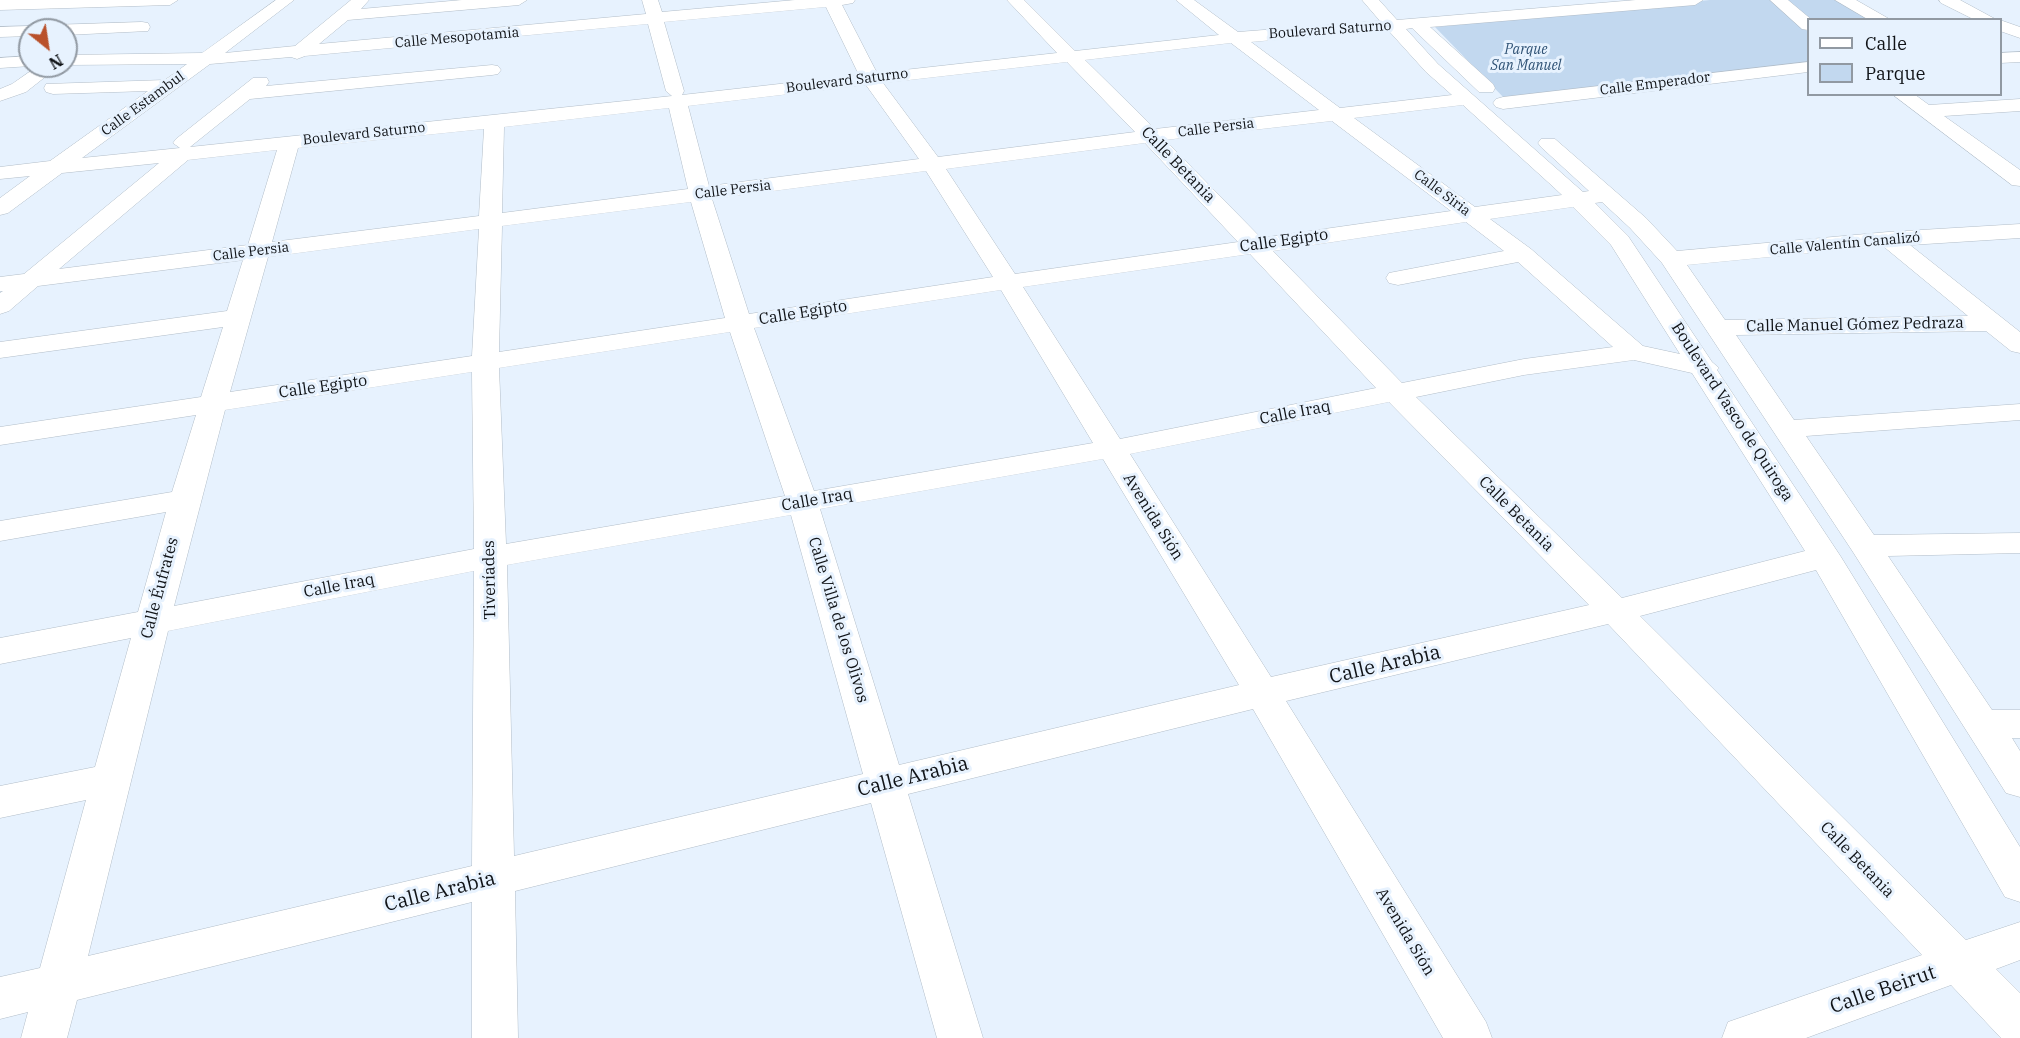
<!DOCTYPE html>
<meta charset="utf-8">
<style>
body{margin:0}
#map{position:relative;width:2020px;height:1038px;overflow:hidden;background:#e7f2fe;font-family:"IBM Plex Serif",serif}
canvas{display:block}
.legend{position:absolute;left:1807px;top:18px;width:195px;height:78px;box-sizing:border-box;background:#e7f2fe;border:2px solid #9199a2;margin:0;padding:8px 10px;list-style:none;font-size:18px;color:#101317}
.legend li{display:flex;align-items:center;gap:12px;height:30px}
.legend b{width:30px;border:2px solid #9199a2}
.north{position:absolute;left:18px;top:18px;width:60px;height:60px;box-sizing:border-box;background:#e7f2fe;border:2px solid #9199a2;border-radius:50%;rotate:150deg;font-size:16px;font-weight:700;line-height:24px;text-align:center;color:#101317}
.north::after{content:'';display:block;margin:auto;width:21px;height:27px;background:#b9512b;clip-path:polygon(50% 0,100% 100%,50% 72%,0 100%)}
</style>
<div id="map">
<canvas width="2020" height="1038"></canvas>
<ul class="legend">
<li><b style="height:8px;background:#fff"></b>Calle</li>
<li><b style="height:16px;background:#c2d8ef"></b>Parque</li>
</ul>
<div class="north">N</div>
</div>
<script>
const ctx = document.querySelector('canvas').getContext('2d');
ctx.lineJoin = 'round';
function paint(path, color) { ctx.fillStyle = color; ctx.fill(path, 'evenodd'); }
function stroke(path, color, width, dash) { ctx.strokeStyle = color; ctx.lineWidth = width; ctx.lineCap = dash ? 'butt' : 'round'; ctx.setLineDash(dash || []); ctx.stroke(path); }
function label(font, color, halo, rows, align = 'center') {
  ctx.font = font + ' "IBM Plex Serif",serif'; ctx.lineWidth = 6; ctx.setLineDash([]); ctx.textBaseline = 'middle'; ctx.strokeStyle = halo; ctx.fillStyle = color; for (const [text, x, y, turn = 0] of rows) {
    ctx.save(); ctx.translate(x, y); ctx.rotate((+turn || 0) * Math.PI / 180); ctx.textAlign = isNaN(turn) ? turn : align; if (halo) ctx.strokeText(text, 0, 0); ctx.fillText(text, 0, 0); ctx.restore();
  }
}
paint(new Path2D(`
 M1710 0H1776L1808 32V65L1506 100 1435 27Z
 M1778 0H1843L1883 19 1808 20V25Z`), '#c2d8ef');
const minor = new Path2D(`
 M0 0H178L170 5 0 10Z
 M276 0H294L225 53 295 46 351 0H369L361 9 462 0H527L519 5 348 20 319 44 646 14 642 0H658L662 12 795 0H855L853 3 842 5 877 73 1057 53 1007 0H1024L1075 51 1219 35 1176 0H1194L1238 32 1380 21 1362 0H1379L1397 20 1636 0H1703L1695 5 1430 27 1493 84 1495 88 1493 92H1479L1412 28 1406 29 1438 64 1583 192 1589 191 1541 147 1538 143 1541 139H1555L1646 218 1677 251 1888 232 2020 224V238L1910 245 2020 332V353L2011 351 1986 331 1736 335 1794 420 2020 404V420L1806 436 1874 535 2020 533V553L1888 556 1992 710H2020V738H2012L2020 751V797L2006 793 1853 552 1662 263 1630 228 1602 202 1595 203 1628 236 1712 362 1719 368 1717 370 1841 557 2020 847V902L2005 897 1816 570 1640 616 1966 940 2020 922V960L1996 969 2020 993V1038H2001L1951 985 1806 1038H1722L1728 1022 1922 955 1608 624 1286 701 1486 1022 1492 1038H1443L1253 709 908 794 983 1038H937L871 803 515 891 518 1038H472V902L77 1000 67 1038H21L28 1012 0 1019V977L40 968 86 800 0 818V786L95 767 131 638 0 664V638L138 612 166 512 0 541V521L172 492 196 415 0 445V427L201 397 223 327 0 358V342L227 311 243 260 38 286 9 311 0 314V293L3 291H0V277L24 274 159 163 62 173 8 213 0 215V198L30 176 0 179V167L50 161 148 91 53 94 46 92 44 88 46 84 165 80 187 64 66 65V55L202 53ZM826 7 859 75 682 95 684 91 664 22ZM648 24 666 91 672 96 190 147 250 99 492 75 498 74 501 70 498 66 492 65 266 86 269 82 267 78H253L176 139 173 143 180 148 82 158 210 64 291 57 297 59 305 56ZM1388 30 1426 72 1452 95 1340 108 1251 42ZM1231 43 1319 110 1155 129 1085 60ZM1067 62 1135 132 938 157 883 83ZM866 85 919 159 709 186 688 106ZM1463 105 1549 183 1562 195 1475 207 1354 118ZM669 108 688 189 502 213 504 127ZM1332 121 1451 211 1261 238 1165 140ZM484 129 479 216 272 242 298 148ZM1145 143 1238 242 1015 274 946 169ZM277 150 248 245 59 269 188 160ZM926 171 993 277 749 314 712 199ZM691 202 725 318 499 352 502 226ZM1573 207 1611 245 1680 354 1643 346 1531 249 1490 219ZM1466 222 1504 251 1389 273 1386 278 1389 283 1398 285 1518 262 1613 347 1524 359 1402 383 1273 251ZM479 229 472 356 230 392 268 257ZM1883 246 1968 316 1725 320 1687 265ZM1250 254 1376 388 1120 439 1023 287ZM1001 290 1093 443 814 491 754 328ZM730 332 785 496 506 544 499 368ZM1634 360 1692 373 1805 551 1622 598 1416 397 1524 375ZM472 372 474 549 174 606 225 410ZM1389 402 1589 605 1271 677 1130 454ZM1103 459 1239 685 899 765 820 509ZM791 515 863 774 514 856 507 565ZM474 571 472 866 88 956 168 631Z
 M1770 0H1788L1812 20H1808V30L1802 29Z
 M1835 0H1856L1891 20H1869Z
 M1939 0H1960L1997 20H1975L1941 3Z
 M2000 20 2020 27V38L2000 31Z
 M142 22 148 23 150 27 148 31 66 35V30H43L45 26 51 25Z
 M30 26 38 30H30V36L0 37V27Z
 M2020 52V62L2000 63V53Z
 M30 56 31 66 0 68V58Z
 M1808 62V72L1503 109 1496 107 1493 103 1496 99 1503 97Z
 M38 66H59L26 92 0 101V89L12 84Z
 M1892 94H1914L1929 105 2020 99V111L1944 116 2020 170V186L2012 185Z`);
stroke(minor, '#b2bdc8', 1);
paint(minor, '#fff');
label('14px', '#101317', '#e7f2fe', [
 ["Boulevard Saturno",1330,30,-4],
 ["Calle Mesopotamia",457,38,-5],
 ["Boulevard Saturno",847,81,-7],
 ["Calle Emperador",1655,84,-7],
 ["Calle Estambul",143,104,-36],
 ["Calle Persia",1216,128,-7],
 ["Boulevard Saturno",364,134,-6],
 ["Calle Persia",733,190,-7],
 ["Calle Siria",1442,193,37],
 ["Calle Valentín Canalizó",1845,244,-5],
 ["Calle Persia",251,252,-7]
]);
label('italic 14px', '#2f5275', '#e7f2fe', [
 ["Parque",1526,50],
 ["San Manuel",1526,66]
]);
label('16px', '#101317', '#e7f2fe', [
 ["Calle Betania",1178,165,46],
 ["Calle Egipto",1284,241,-8],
 ["Calle Egipto",803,313,-9],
 ["Calle Manuel Gómez Pedraza",1855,325,-1],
 ["Calle Egipto",323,387,-8],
 ["Boulevard Vasco de Quiroga",1732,412,57],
 ["Calle Iraq",1295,413,-11],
 ["Calle Iraq",817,500,-10],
 ["Calle Betania",1516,514,45],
 ["Avenida Sión",1153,517,58],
 ["Tiveríades",490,580,-91],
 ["Calle Iraq",339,586,-11],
 ["Calle Éufrates",160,588,-75],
 ["Calle Villa de los Olivos",838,620,73],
 ["Calle Betania",1857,860,46],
 ["Avenida Sión",1405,932,59]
]);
label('20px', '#101317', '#e7f2fe', [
 ["Calle Arabia",1385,665,-13],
 ["Calle Arabia",913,777,-14],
 ["Calle Arabia",440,892,-14],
 ["Calle Beirut",1883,990,-19]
]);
</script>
